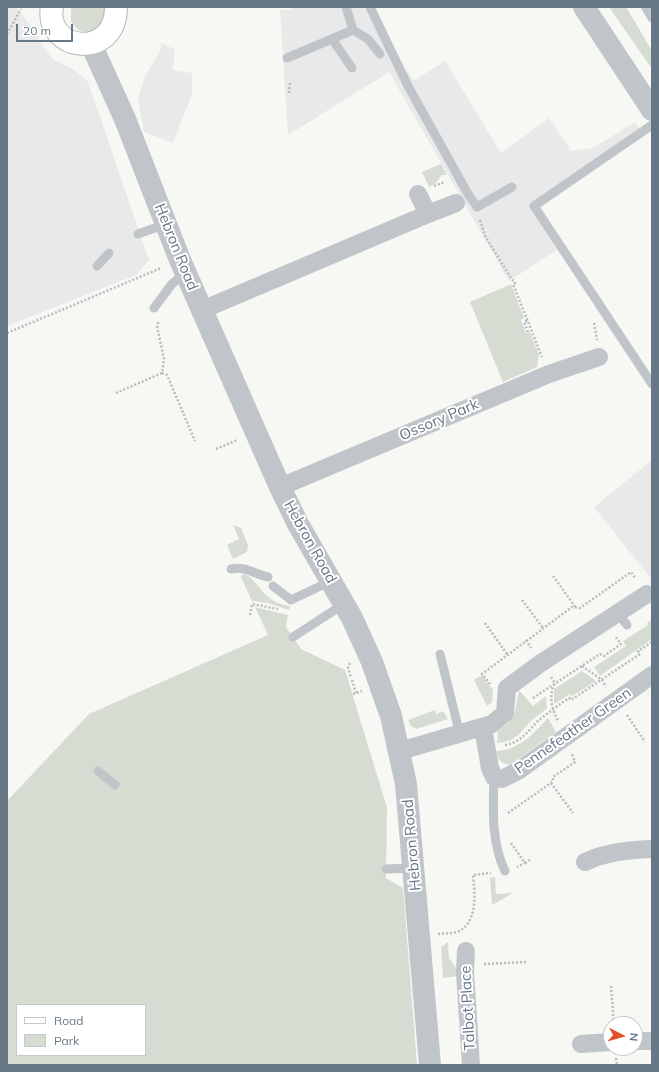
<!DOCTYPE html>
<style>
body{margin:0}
#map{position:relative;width:659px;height:1072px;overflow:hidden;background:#f7f7f4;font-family:Mulish,sans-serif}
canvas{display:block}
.frame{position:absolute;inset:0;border:8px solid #667886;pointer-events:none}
.legend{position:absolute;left:16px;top:1004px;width:130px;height:52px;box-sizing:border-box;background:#fff;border:1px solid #c2c9cf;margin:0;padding:5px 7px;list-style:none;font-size:12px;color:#667886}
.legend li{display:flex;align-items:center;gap:8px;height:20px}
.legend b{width:20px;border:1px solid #c2c9cf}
.north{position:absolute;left:603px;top:1016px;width:40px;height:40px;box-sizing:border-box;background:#fff;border:1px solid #c2c9cf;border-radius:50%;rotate:96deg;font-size:11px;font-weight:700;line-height:16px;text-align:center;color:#667886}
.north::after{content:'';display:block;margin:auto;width:14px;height:18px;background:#e45128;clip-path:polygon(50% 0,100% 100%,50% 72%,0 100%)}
.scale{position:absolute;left:16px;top:24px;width:57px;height:18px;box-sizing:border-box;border:2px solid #667886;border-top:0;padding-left:5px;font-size:12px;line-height:14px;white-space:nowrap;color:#667886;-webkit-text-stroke:3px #fff;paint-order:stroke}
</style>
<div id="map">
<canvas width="659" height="1072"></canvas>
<div class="frame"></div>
<ul class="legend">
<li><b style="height:5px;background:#fff"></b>Road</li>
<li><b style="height:11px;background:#d7dcd3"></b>Park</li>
</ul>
<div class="north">N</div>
<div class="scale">20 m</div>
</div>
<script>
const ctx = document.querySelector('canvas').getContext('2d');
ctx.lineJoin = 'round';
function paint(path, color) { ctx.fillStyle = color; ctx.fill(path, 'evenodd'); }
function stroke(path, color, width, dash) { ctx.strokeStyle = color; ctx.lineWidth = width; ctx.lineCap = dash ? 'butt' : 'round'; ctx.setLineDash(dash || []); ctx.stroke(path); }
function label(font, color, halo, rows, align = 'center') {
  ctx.font = font + ' Mulish,sans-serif'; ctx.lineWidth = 4; ctx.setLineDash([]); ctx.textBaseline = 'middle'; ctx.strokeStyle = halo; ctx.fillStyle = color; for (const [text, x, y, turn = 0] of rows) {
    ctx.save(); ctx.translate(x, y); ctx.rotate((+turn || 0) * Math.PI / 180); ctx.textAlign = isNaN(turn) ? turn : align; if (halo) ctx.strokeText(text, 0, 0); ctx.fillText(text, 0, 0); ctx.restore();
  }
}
paint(new Path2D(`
 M7 7H16L31 26 44 48 54 60 73 69 88 82 149 260 136 275 7 326Z
 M291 7H373L400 62 414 81 445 61 501 153 549 118 571 151 593 148 635 122 640 129 530 207 557 250 509 281 389 72 288 135 280 10H291Z
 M162 43 175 50 173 70 192 73V94L173 143 144 132 138 99 146 74 158 55Z
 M652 460V580L594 507Z`), '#e8e9e8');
paint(new Path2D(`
 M71 7H107L103 28C88 32 79 36 71 21Z
 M609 7H626L652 51V69Z
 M441 164 447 175H442L435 184 429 187 422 172Z
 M511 284 524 318 521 320 526 333 530 332 539 354 537 367 503 382 470 302Z
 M233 525 241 528 248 545 247 552 233 559 227 545 239 539Z
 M243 574C260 578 259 602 290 606L289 610 268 603 252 601 241 577Z
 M255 607 288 615 286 627 301 649 345 670 387 808 386 878 403 888 417 1065H7V801L89 714 268 635ZM17 1005H145V1055H17Z
 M652 620V639L600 676 594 667 626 646 623 641 648 625 647 623Z
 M582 671 596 681 572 696 570 694 554 704V689Z
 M482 675 493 690 492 702 487 706 474 680Z
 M519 690 533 706 546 696 547 708C543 712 537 716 532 720 518 734 518 741 497 743L498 731 509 722 515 712Z
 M435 710 436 714 443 711 448 719 416 729 411 726 408 720Z
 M548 718 556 732 510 765C501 763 498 761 496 751 519 750 533 734 548 718Z
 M495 877 496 894 513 893 492 905 490 878Z
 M448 942 449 958 458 971V976L443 978 441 947Z`), '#d7dcd3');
const secondary = new Path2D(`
 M52 7C44 51 116 61 116 7`);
stroke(secondary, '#b3b9bd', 24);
stroke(new Path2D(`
 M7 34 21 9
 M289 93 290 82
 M434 186 445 182
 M480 220 485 236 511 278 515 283 513 284 542 357
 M594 323 597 340
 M528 332 524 322 528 320
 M7 333 161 268
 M162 373 167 375 195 441
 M116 393 162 373 164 359 157 326 159 321
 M216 449 237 440
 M553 576 576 608
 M522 600 543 628
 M250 615 252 604 278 609
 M485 623 507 654
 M526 640 531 648
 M350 663 348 668 351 678
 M582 666 602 680 606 687
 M551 677 555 683C548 695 552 710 558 721
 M352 680 356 693
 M490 684 482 674 572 607 580 608 631 572 636 579
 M353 694 362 691
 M533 698 600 654 604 656 621 644 615 636
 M627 715 645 742
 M505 745C520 743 528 731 538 721 548 713 558 705 569 698L571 700 640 654 638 651 652 642
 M551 783 573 813
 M508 813 551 783 553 781V777L575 762 572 754
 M511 843 525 863 517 867
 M525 863 531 859
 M438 934C444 933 451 934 457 932 478 924 475 893 473 875L491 873
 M484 964 528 962
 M611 986 614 1024
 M616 1058 617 1065`), '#b8bcbf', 2.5, [2, 2]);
stroke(new Path2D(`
 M370 7 408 86 468 194 477 207 512 187
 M646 8 652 18
 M353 30 368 39 380 54
 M332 39 352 68
 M287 58 353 30 346 7
 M652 125 534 206 652 384
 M138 234 166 224
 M97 266 109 253
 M154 308 172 284 185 273
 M231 569C246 566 254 574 268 577
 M273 586 291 600 331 581
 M618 613 627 625
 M293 637 344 604
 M440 654 460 735
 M98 771 115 785
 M494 777C493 809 491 842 505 871
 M386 869 414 868`), '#c0c5c9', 9);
stroke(new Path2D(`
 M418 194 428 214
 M202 310 428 214 456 203
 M280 487 549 374 599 357
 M483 728 490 768 494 777 502 779 518 771 652 675
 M400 751 492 724 505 713 507 688 541 663 647 594
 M585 862C606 852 628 850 652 849
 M466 951 465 972 471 1065
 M635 1041H652
 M581 1044 611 1042`), '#c0c5c9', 18);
stroke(new Path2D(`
 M584 7 652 110
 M91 44 125 119 180 260 280 487 298 524 352 618 372 662 391 716 406 784 430 1065`), '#c0c5c9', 22);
stroke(secondary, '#fff', 22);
label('15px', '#667886', '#fff', [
 ["Hebron Road",176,247,68],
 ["Ossory Park",439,420,-23],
 ["Hebron Road",310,542,61],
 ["Pennefeather Green",573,731,-35],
 ["Hebron Road",412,845,-95],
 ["Talbot Place",468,1008,-93]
]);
</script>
